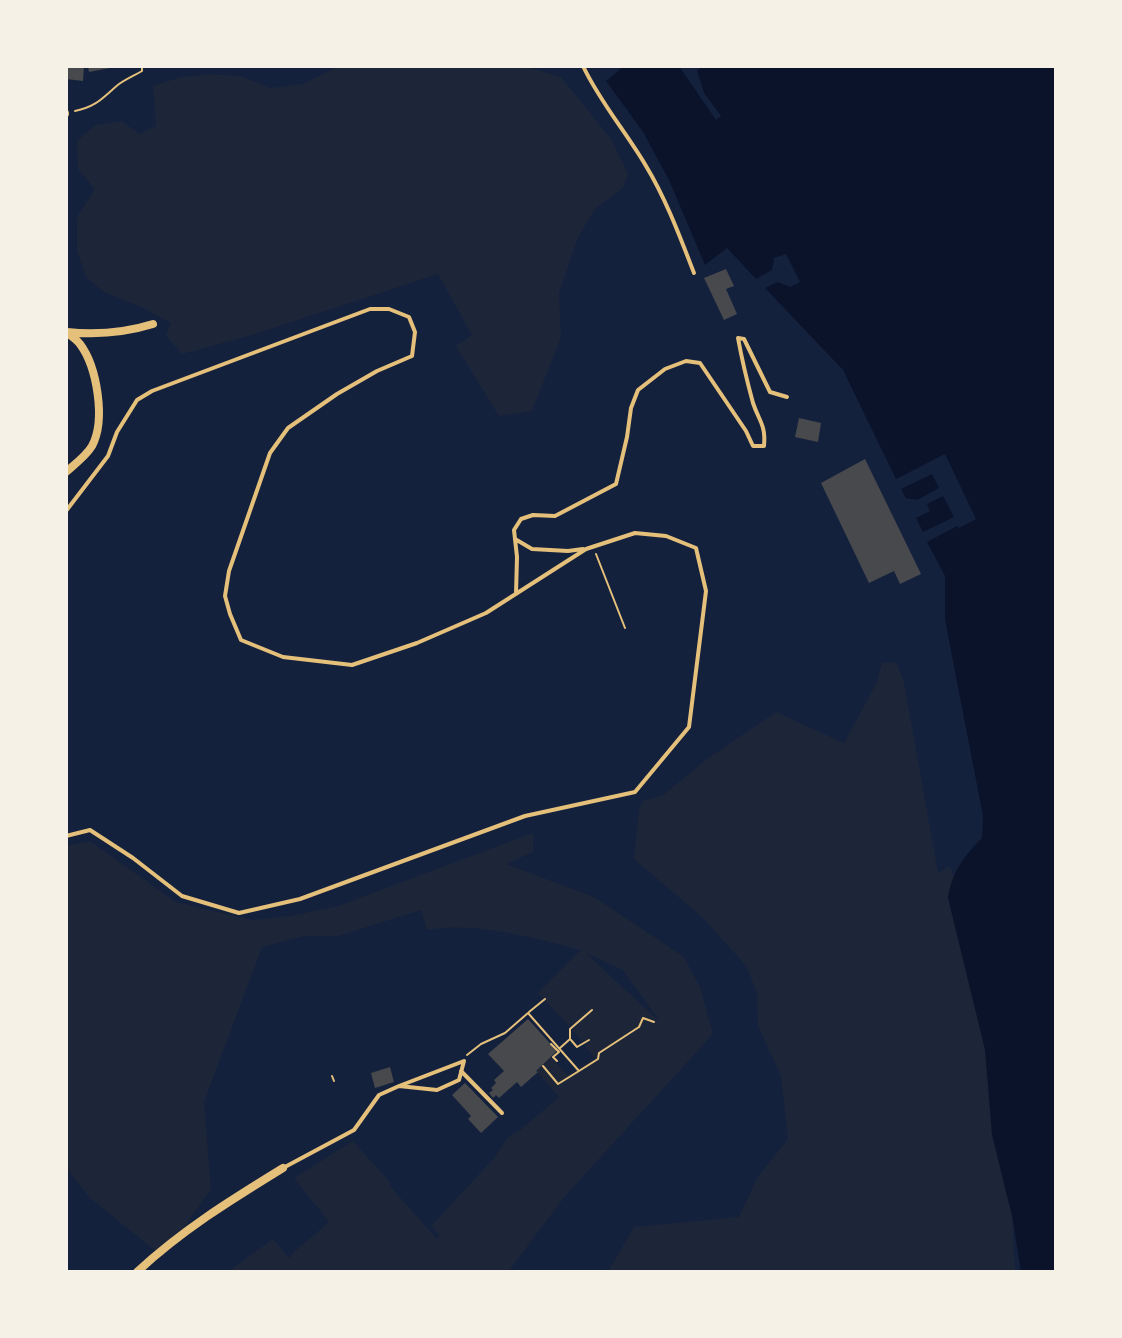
<!DOCTYPE html>
<style>
body{margin:0}
#map{position:relative;width:1122px;height:1338px;overflow:hidden;background:#14213d;font-family:"Archivo Narrow",sans-serif}
canvas{display:block}
.frame{position:absolute;inset:0;border:68px solid #f6f1e7;pointer-events:none}
</style>
<div id="map">
<canvas width="1122" height="1338"></canvas>
<div class="frame"></div>
</div>
<script>
const ctx = document.querySelector('canvas').getContext('2d');
ctx.lineJoin = 'round';
function paint(path, color) { ctx.fillStyle = color; ctx.fill(path, 'evenodd'); }
function stroke(path, color, width, dash) { ctx.strokeStyle = color; ctx.lineWidth = width; ctx.lineCap = dash ? 'butt' : 'round'; ctx.setLineDash(dash || []); ctx.stroke(path); }
paint(new Path2D(`
 M339 66H524L561 77 611 139 628 174 623 188 595 209 577 239 559 293 561 337 532 411 499 416 456 346 472 335 438 274 252 335 182 354 166 336 171 323 144 308 104 292 86 277 77 251V217L95 189 78 169 77 141 95 125 122 121 139 134 156 126 153 86 181 77 210 74 240 76 270 88 303 84Z
 M896 662 904 682 938 873 950 866 965 914 988 1060V1083L997 1151 1011 1195 1015 1272H608L634 1227 739 1217 757 1178 788 1139 781 1076 758 1026 757 994 747 967 703 918 634 859 639 810 643 801 663 795 707 759 776 712 844 743 877 682 882 663Z
 M533 833V852L506 864 594 897 684 957 700 987 713 1034 566 1195 508 1272 229 1271 273 1239 289 1258 294 1252 329 1222 294 1178 353 1141 390 1182 389 1185 437 1239 439 1235 431 1226 495 1157 509 1136 519 1131 559 1097 536 1071 551 1057 567 1075 595 1058 585 1046 590 1042 588 1039 583 1042 572 1030 576 1027 573 1023 569 1026 538 993 581 950C535 938 473 921 427 930L421 910 338 936H304L262 947 204 1102 211 1189 163 1257 90 1198 66 1168V846L90 841 176 902 252 920 290 916 338 906ZM586 953 623 970 659 1020H658Z`), '#1d2539');
paint(new Path2D(`
 M624 66H679L716 120 721 116 704 93 697 71 700 68 699 66H1056V1272H1021L1012 1216 992 1135 985 1050 948 898C952 872 964 856 982 838L983 816 945 620V576L927 542 957 526 959 528 976 519 945 454 896 479 843 370 765 288 778 282 790 287 800 282 786 254 774 258 772 270 756 279 727 248 705 265 669 180 643 132 606 81Z
 M932 474 939 488 917 500 906 498 901 489Z
 M943 496 954 517 923 532 916 518 930 511 927 504Z`), '#0b132b');
paint(new Path2D(`
 M67 66H84L83 81 66 79Z
 M88 66H115V67L89 72Z
 M726 269 734 286 726 289 737 314 724 320 704 278Z
 M799 418 821 423 818 442 795 437Z
 M865 459 921 574 900 584 894 571 869 583 821 483Z
 M528 1019 557 1051 536 1071 538 1072 521 1087 517 1082 499 1098 496 1095 493 1098 489 1093 493 1090 491 1088 496 1083 494 1080 504 1071 488 1054Z
 M390 1067 394 1082 375 1088 371 1073Z
 M465 1083 498 1117 481 1133 468 1119 471 1116 452 1095Z`), '#48494c');
stroke(new Path2D(`
 M75 111C98 106 103 97 119 84 126 79 135 75 142 71V67L118 66
 M596 554 625 628
 M529 1012 545 999
 M571 1040 577 1047 589 1040
 M551 1044 559 1052 553 1057 557 1061
 M560 1048 570 1039V1029L592 1010
 M467 1055 481 1044 505 1033 528 1013 579 1071 558 1084 543 1066
 M579 1071 598 1059 599 1053 639 1027 643 1018 654 1022
 M332 1076 334 1081`), '#e5c07b', 2);
stroke(new Path2D(`
 M583 66C600 102 626 132 646 166 666 199 680 237 694 273
 M66 511 108 456 117 432 137 400 152 391 370 309H389L409 317 415 332 412 356 377 371 337 394 288 428 270 453 229 571 225 596 230 614 241 640 283 657 352 665 417 643 486 613 586 549 635 533 666 536 696 548 706 591 689 727 635 792 525 816 300 899 239 913 182 896 133 858 90 830 66 836
 M515 539 532 549 568 551 583 549
 M516 594 517 557 514 530 521 519 533 515 555 516 616 484 627 437 631 408 638 390 665 369 686 361 700 363 746 431 753 446H764C766 425 759 421 753 403 747 381 742 360 738 338L744 339 770 392 787 397
 M461 1071 502 1113
 M283 1168 354 1130 379 1095 399 1086 437 1090 459 1080 464 1061 399 1086`), '#e5c07b', 4);
stroke(new Path2D(`
 M66 113V114`), '#e5c07b', 6);
stroke(new Path2D(`
 M66 332C71 336 76 339 80 344 97 367 106 420 92 446 86 456 75 464 66 472
 M67 332C97 335 124 333 153 324
 M137 1272C182 1230 231 1200 283 1168`), '#e5c07b', 8);
</script>
